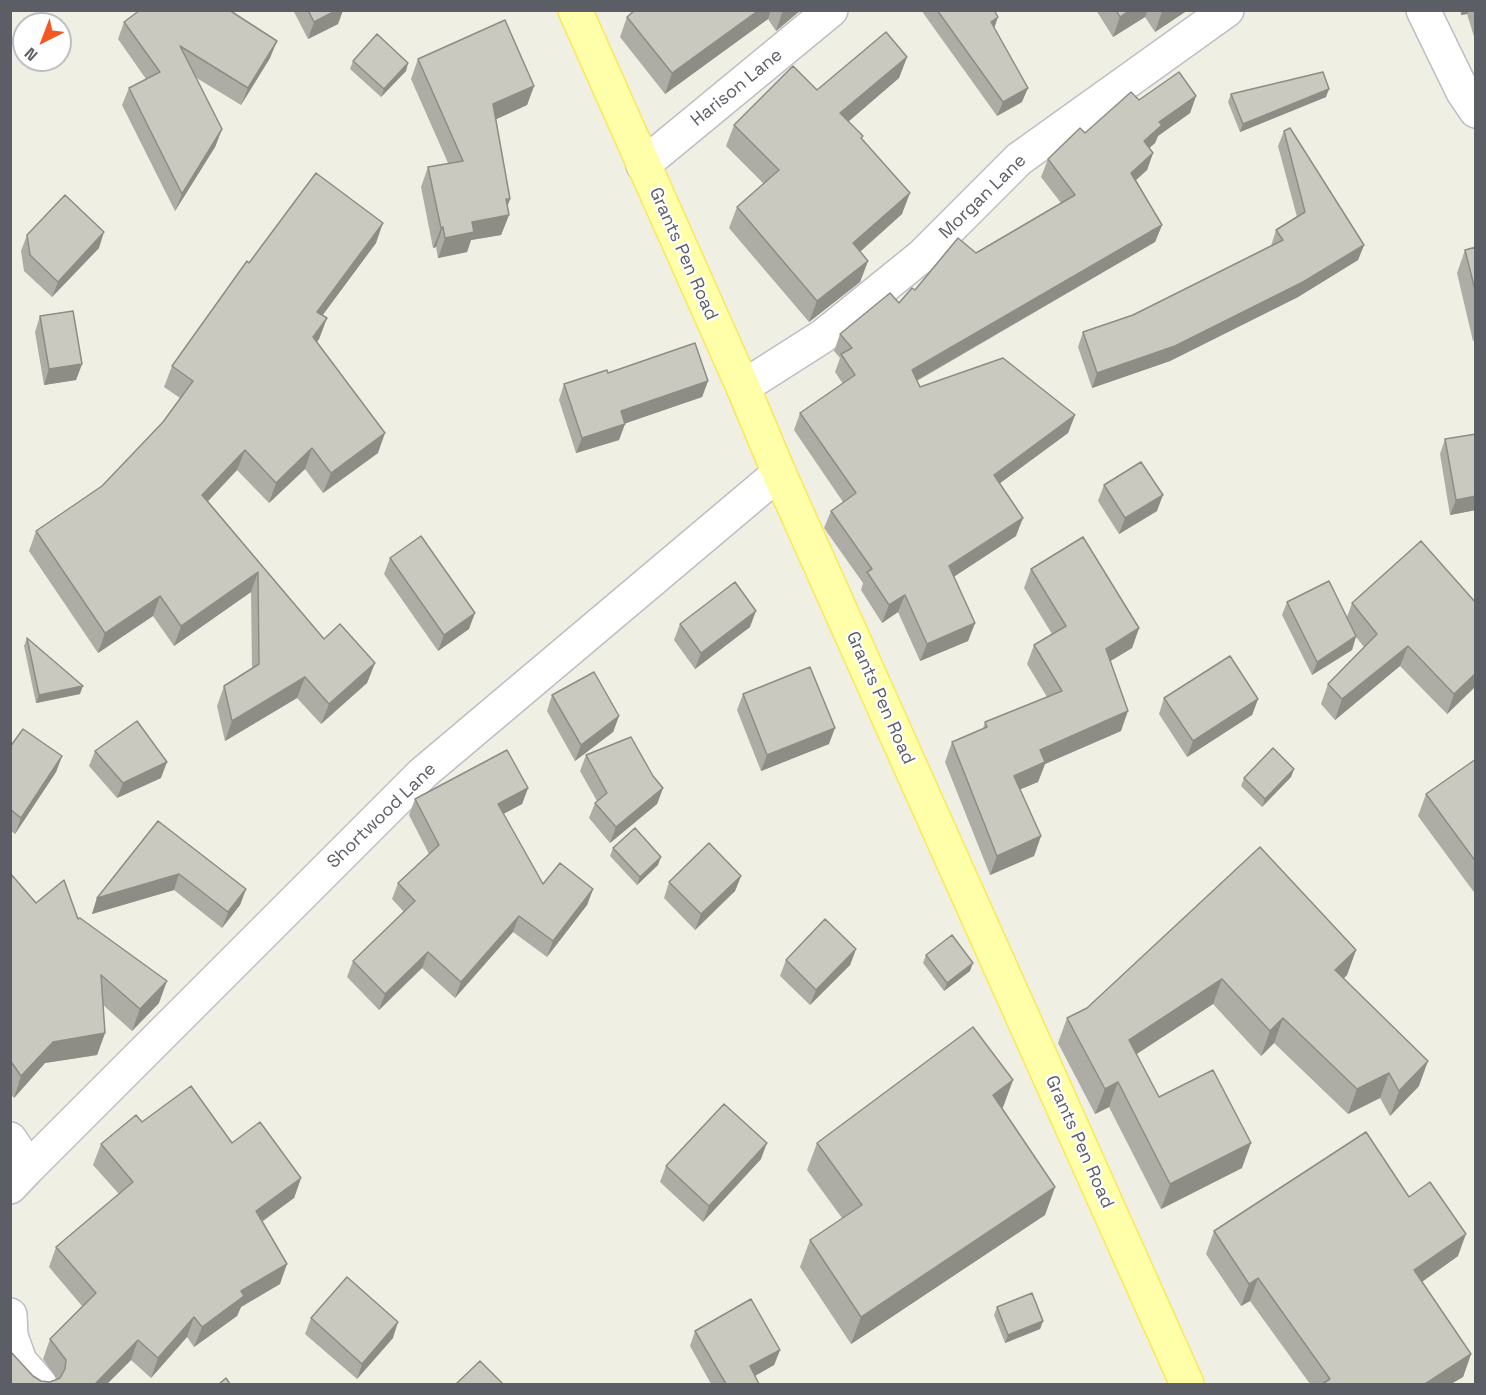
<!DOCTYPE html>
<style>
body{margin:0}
#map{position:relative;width:1486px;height:1395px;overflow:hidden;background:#efefe3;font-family:"Space Grotesk",sans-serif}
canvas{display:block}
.frame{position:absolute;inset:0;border:12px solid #5b5e65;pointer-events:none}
.north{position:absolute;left:12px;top:12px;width:60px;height:60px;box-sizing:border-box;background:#fff;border:2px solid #bdbfc1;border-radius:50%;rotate:222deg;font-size:16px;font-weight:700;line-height:24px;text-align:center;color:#5b5e65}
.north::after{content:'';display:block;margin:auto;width:21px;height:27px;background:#f55723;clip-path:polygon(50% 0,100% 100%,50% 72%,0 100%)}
</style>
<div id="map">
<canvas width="1486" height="1395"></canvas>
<div class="frame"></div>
<div class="north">N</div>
</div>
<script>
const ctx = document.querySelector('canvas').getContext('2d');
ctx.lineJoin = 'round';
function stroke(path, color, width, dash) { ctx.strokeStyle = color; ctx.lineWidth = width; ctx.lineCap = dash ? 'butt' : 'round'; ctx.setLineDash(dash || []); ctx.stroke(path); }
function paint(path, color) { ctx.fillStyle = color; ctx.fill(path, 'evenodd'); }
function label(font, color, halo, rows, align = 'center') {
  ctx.font = font + ' "Space Grotesk",sans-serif'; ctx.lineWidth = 4.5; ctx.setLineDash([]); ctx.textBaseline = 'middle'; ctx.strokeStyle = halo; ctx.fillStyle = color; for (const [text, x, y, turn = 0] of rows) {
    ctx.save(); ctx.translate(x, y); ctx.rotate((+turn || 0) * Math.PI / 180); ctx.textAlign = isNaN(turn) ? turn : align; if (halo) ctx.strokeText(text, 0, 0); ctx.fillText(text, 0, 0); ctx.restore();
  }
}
const minor = new Path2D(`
 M1423 10 1463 92 1476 111
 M643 165 831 10
 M743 387 823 336 923 255 1019 159 1227 10
 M10 1139 29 1167
 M10 1187 29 1167 423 773 779 473
 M10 1315 11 1336 20 1361 40 1384`);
const major = new Path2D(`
 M575 10 743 387 779 473 1187 1384`);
stroke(minor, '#bdbfc5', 36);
stroke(major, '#fbe850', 36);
stroke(minor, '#fff', 33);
stroke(major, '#feffa8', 33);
paint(new Path2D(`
 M293 10H343L338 24 308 39Z
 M635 10H801L776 31 768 19 665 94 620 37 627 17Z
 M921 10H994V28L1022 102 997 116Z
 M1096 10H1188L1155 32 1145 17 1113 37Z
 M1460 10H1476V43L1467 14 1461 15Z
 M124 22 270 58 241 105 195 77 222 129 215 147 175 211 122 105 129 88 146 79 118 39Z
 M907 57 899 78 848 121 863 136 862 139 902 214 860 252 868 261 860 282 809 322 729 228 737 207 764 184 726 146 734 125 817 90Z
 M418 59 534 86 527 105 496 119 510 199 507 207 509 215 501 235 471 240 467 252 438 258 436 247 433 248 421 187 428 167 448 163 411 79Z
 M353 61 408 63 406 71 381 97 350 69Z
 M1231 94 1326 97 1240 132 1228 102Z
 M1196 96 1190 113 1158 136 1155 143 1149 148 1153 153 1147 170 1136 180 1162 225 1155 242 917 381 920 387 1075 415 1068 433 1000 483 1016 536 954 576 975 623 968 641 920 661 898 612 882 623 861 590 863 583 824 528 831 511 843 502 794 430 800 413 843 384 835 372 840 358 834 351 840 334 899 303 915 290 976 253 1061 203 1041 177 1048 159 1085 133 1139 100Z
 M1284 131 1364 245 1358 260 1298 297 1170 361 1092 388 1078 347 1083 332 1133 315 1271 246 1276 230 1297 217 1278 146Z
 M27 235 99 248 52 297 24 271 21 251Z
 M376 243 322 316 327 318 319 339 317 342 378 453 323 493 305 469 269 503 237 470 208 501 324 639 375 663 367 683 321 724 297 698 225 741 217 706 224 686 252 668 251 592 174 646 153 616 98 653 29 551 36 531 102 486 163 422 180 398 164 387 172 366 249 263Z
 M1476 247V340L1473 341 1457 273 1465 250Z
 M40 316 82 364 76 380 44 385 35 332Z
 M608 373 708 381 702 397 625 423 619 440 576 453 559 400 564 384Z
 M1476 434V510L1450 515 1440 454 1445 439Z
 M1104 485 1157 511 1119 534 1098 501Z
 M390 558 469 629 438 651 384 574Z
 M1031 569 1139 628 1132 648 1110 661 1121 731 1045 764 1038 782 1020 789 1041 836 1034 856 990 875 945 762 952 742 983 729 985 722 1047 697 1027 664 1034 645 1052 634 1024 588Z
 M1476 598V686L1447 714 1400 666 1335 720 1321 704 1328 684 1364 647 1356 637 1352 650 1312 675 1282 615 1287 602 1347 617 1352 603 1474 602Z
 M680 624 750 627 695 669 674 640Z
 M27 638 80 694 36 703 24 646Z
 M743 694 829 744 761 771 737 710Z
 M552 695 619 716 613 732 575 761 547 711Z
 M1164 698 1258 699 1252 715 1187 757 1159 714Z
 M10 747 62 756 56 772 15 834 10 830Z
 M95 751 161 778 117 798 89 766Z
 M586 755 653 776 663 788 657 804 610 843 589 818 595 803 597 801 580 771Z
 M1476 759V895L1418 816 1426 794Z
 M1294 769 1291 777 1262 807 1241 786 1244 778Z
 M528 788 522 804 503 814 543 884 593 889 587 905 547 957 513 932 455 998 422 968 379 1010 347 977 353 961 404 912 392 899 398 883 429 854 409 815 415 799Z
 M158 821 246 889 240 905 222 928 174 890 92 914 97 898Z
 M613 848 658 865 637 885 610 856Z
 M10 873 36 903 78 919 159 1003 132 1031 103 1005 105 1033 97 1055 45 1063 14 1098 10 1093Z
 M741 876 735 891 695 930 664 898 669 882Z
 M856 949 850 965 810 1005 780 976 786 960Z
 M1356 950 1347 975 1343 979 1419 1086 1390 1116 1380 1098 1348 1114 1274 1043 1261 1056 1213 1004 1136 1054 1159 1097 1242 1168 1161 1209 1109 1107 1095 1114 1058 1043 1067 1018 1087 1008Z
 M926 955 970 971 944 991 923 963Z
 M1013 1080 1003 1107 1002 1108 1055 1187 1045 1215 851 1344 800 1267 810 1240 842 1218 807 1170 817 1143Z
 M142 1122 232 1143 301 1178 294 1198 262 1222 280 1284 241 1307 237 1316 194 1347 187 1337 151 1378 131 1360 107 1384H10L33 1376 41 1381 50 1382 57 1379 43 1359 50 1339 82 1306 49 1267 56 1247 119 1194 93 1165 101 1144Z
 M761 1159 703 1222 660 1182 666 1166Z
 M1409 1197 1458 1256 1422 1282 1471 1354 1463 1377 1451 1384H1310L1250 1301 1241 1306 1206 1254 1214 1231Z
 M997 1307 1043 1321 1040 1329 1005 1343 994 1315Z
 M311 1318 393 1338 357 1379 305 1334Z
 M695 1331 780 1350 774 1365 755 1376 759 1384H711L690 1346Z`), '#aeada5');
paint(new Path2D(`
 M337 10H343L338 24 308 39 314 22Z
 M759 10H771L768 19 665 94 672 73Z
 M783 10H801L776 31Z
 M1130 10H1148L1145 17 1113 37 1120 17Z
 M1164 10H1188L1155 32 1162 11Z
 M1463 10H1469L1467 14 1461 15Z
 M998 17 993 32 991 22Z
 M277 41 270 58 241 105 248 88Z
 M907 57 899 78 833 135 840 113Z
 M408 63 406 71 381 97 384 89Z
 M534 86 527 105 486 124 493 104Z
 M1028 88 1022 102 997 116 1003 102Z
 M1329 89 1326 97 1240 132 1243 124Z
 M1196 96 1190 113 1158 136 1155 143 1137 159 1144 141 1159 122Z
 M222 129 215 147 175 211 182 194Z
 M1153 153 1147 170 1125 190 1131 173Z
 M910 193 902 214 845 265 853 243Z
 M506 199H510L504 216 509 215 501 235 471 240 467 252 438 258 445 238Z
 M383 223 376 243 310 332 317 312Z
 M1162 225 1155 242 905 387 912 370Z
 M443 227 436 247 433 248 441 228Z
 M104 232 99 248 52 297 58 282Z
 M1364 245 1358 260 1298 297 1170 361 1092 388 1097 373Z
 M868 261 860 282 809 322 817 301Z
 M327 318 319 339 306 357 313 337Z
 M82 364 76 380 44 385 49 369Z
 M708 381 702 397 615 427 621 411Z
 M1075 415 1068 433 988 492 994 475Z
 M625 424 619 440 576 453 582 438Z
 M385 433 378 453 323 493 331 473Z
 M312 448 305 469 269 503 276 483Z
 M245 450 237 470 195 515 202 495Z
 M1163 495 1157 511 1119 534 1125 518Z
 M1476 496V510L1450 515 1456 500Z
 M1023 518 1016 536 943 584 949 566Z
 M258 572 251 592 174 646 181 626Z
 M905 595 898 612 882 623 889 605Z
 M160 596 153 616 98 653 105 633Z
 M756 611 750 627 695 669 701 653Z
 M475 613 469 629 438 651 444 635Z
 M975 623 968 641 920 661 927 644Z
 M1139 628 1132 648 1099 668 1106 649Z
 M1356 636 1352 650 1312 675 1317 662Z
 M1408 646 1400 666 1335 720 1342 699Z
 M375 663 367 683 321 724 329 704Z
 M1476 673V686L1447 714 1454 694Z
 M305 677 297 698 225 741 232 721Z
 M83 686 80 694 36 703 39 695Z
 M1258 699 1252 715 1187 757 1193 741Z
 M1128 711 1121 731 1045 764 1038 782 1007 795 1014 776 1040 750Z
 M619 716 613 732 575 761 581 745Z
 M835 728 829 744 761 771 767 755Z
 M62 756 56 772 15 834 21 818Z
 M167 762 161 778 117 798 123 783Z
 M1294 769 1291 777 1262 807 1265 799Z
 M528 788 522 804 492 820 498 804Z
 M663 788 657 804 610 843 616 827Z
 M1041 836 1034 856 990 875 997 856Z
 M661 857 658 865 637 885 640 877Z
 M179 874 174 890 92 914 97 898Z
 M741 876 735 891 695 930 701 914Z
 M246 889 240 905 222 928 228 912Z
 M593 889 587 905 547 957 553 941Z
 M519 916 513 932 455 998 461 982Z
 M856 949 850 965 810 1005 816 990Z
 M1356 950 1347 975 1326 995 1335 970Z
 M428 952 422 968 379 1010 385 994Z
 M973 963 970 971 944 991 947 983Z
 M1222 979 1213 1004 1120 1065 1129 1040Z
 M167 981 159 1003 132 1031 140 1009Z
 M1283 1018 1274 1043 1261 1056 1270 1031Z
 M105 1033 97 1055 45 1063 14 1098 21 1076 53 1042Z
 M1428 1061 1419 1086 1390 1116 1399 1091Z
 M1389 1073 1380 1098 1348 1114 1357 1089Z
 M1013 1080 1003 1107 983 1122 993 1095Z
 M1118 1082 1109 1107 1095 1114 1105 1089Z
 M767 1143 761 1159 703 1222 709 1206Z
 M1251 1143 1242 1168 1161 1209 1170 1184Z
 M301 1178 294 1198 248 1231 256 1211Z
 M1055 1187 1045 1215 851 1344 861 1317Z
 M1466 1234 1458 1256 1406 1293 1414 1270Z
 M287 1264 280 1284 241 1307 237 1316 194 1347 202 1327 241 1291Z
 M1258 1278 1250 1301 1241 1306 1249 1284Z
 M194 1317 187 1337 151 1378 158 1358Z
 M1043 1321 1040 1329 1005 1343 1008 1335Z
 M398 1322 393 1338 357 1379 362 1364Z
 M138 1340 131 1360 107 1384H95Z
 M780 1350 774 1365 744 1382 750 1366Z
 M1471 1354 1463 1377 1451 1384H1425Z`), '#8d8d86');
const building = new Path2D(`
 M140 10H229L277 41 248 88 180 46 222 129 182 194 129 88 160 72 124 22Z
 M308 10H337L314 22Z
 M635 10H759L672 73 627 17Z
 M937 10H994L998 17 991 22 1028 88 1003 102Z
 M1116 10H1130L1120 17Z
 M505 20 534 86 493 104 510 199H506L509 215 472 222 474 232 445 238 443 227 441 228 428 167 463 161 418 59Z
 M886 32 907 57 840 113 863 136 861 138 910 193 853 243 868 261 817 301 737 207 779 170 734 125 793 66 817 90Z
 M377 34 408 63 384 89 353 61Z
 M1179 72 1196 96 1159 122 1162 125 1144 141 1153 153 1131 173 1162 225 912 370 920 387 1003 358 1075 415 994 475 1023 518 949 566 975 623 927 644 905 595 889 605 867 572 872 569 831 511 856 493 800 413 855 375 841 354 852 348 840 334 890 293 899 303 912 288 915 290 958 238 976 253 1075 195 1048 159 1080 128 1085 133 1131 92 1139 100Z
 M1323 72 1329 89 1243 124 1231 94Z
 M1290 128 1364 245 1303 282 1175 346 1097 373 1083 332 1133 315 1283 240 1276 230 1305 212 1284 131Z
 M316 173 383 223 317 312 327 318 313 337 385 433 331 473 312 448 276 483 245 450 202 495 324 639 340 624 375 663 329 704 305 677 232 721 224 686 259 664 258 572 181 626 160 596 105 633 36 531 102 486 163 422 193 381 172 366 247 261 249 263Z
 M65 195 104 232 58 282 30 255 27 235Z
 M1476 247V294L1465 250Z
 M73 311 82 364 49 369 40 316Z
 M695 343 708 381 621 411 625 424 582 438 564 384 607 370 608 373Z
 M1476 434V496L1456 500 1445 439Z
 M1141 462 1163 495 1125 518 1104 485Z
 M421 536 475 613 444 635 390 558Z
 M1083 537 1139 628 1106 649 1128 711 1040 750 1045 762 1014 776 1041 836 997 856 952 742 987 727 985 722 1062 691 1034 645 1066 626 1031 569Z
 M1421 541 1476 603V673L1454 694 1408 646 1342 699 1328 684 1377 634 1352 603Z
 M1329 581 1356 636 1317 662 1287 602Z
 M735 582 756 611 701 653 680 624Z
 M27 638 83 686 39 695Z
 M1230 656 1258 699 1193 741 1164 698Z
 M810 667 835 728 767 755 743 694Z
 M594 672 619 716 581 745 552 695Z
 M137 721 167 762 123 783 95 751Z
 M23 729 62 756 21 818 10 809V747Z
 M631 737 653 776 663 788 616 827 595 803 607 793 586 755Z
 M1273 748 1294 769 1265 799 1244 778Z
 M507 750 528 788 498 804 543 884 560 863 593 889 553 941 519 916 461 982 428 952 385 994 353 961 415 901 398 883 439 845 415 799Z
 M1476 759V862L1426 794Z
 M158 821 246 889 228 912 179 874 97 898Z
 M635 828 661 857 640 877 613 848Z
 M709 843 741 876 701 914 669 882Z
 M1260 847 1356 950 1335 970 1428 1061 1399 1091 1389 1073 1357 1089 1283 1018 1270 1031 1222 979 1129 1040 1159 1097 1213 1070 1251 1143 1170 1184 1118 1082 1105 1089 1067 1018 1087 1008Z
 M10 873 36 903 64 880 78 919 80 918 167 981 140 1009 101 975 105 1033 53 1042 21 1076 10 1060Z
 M825 919 856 949 816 990 786 960Z
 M952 935 973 963 947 983 926 955Z
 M973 1027 1013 1080 993 1095 1055 1187 861 1317 810 1240 862 1205 817 1143Z
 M191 1086 232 1143 260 1122 301 1178 256 1211 287 1264 241 1291 244 1296 202 1327 194 1317 158 1358 138 1340 95 1384H10V1351L33 1376 41 1381 50 1382 60 1378 65 1369 66 1360 50 1339 96 1293 56 1247 133 1182 101 1144 136 1115 142 1122Z
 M724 1104 767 1143 709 1206 666 1166Z
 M1366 1132 1409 1197 1430 1182 1466 1234 1414 1270 1471 1354 1425 1384H1322L1330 1379 1258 1278 1249 1284 1214 1231Z
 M347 1277 398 1322 362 1364 311 1318Z
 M1032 1293 1043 1321 1008 1335 997 1307Z
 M751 1299 780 1350 750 1366 759 1384H726L695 1331Z
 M480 1361 503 1384H456Z
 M226 1378 230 1384H219Z`);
paint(building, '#cac9c0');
stroke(building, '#8d8d86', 1.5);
label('18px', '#5b5e65', '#fff', [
 ["Harison Lane",737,88,-39],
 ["Morgan Lane",983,197,-44],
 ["Grants Pen Road",683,254,66],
 ["Grants Pen Road",880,698,66],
 ["Shortwood Lane",382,816,-44],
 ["Grants Pen Road",1079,1142,66]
]);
</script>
